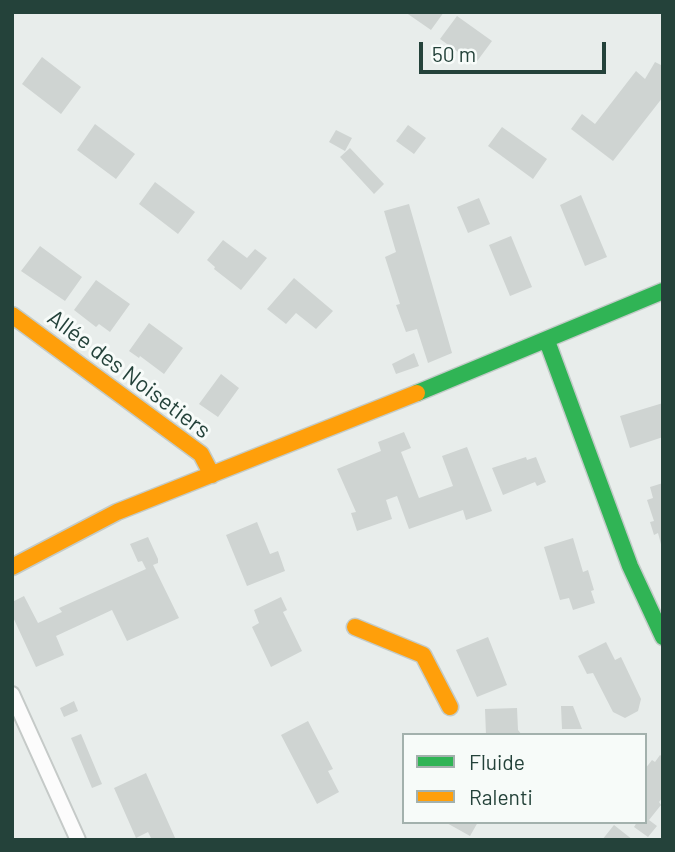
<!DOCTYPE html>
<meta charset="utf-8">
<style>
body{margin:0}
#map{position:relative;width:675px;height:852px;overflow:hidden;background:#e8edeb;font-family:Barlow,sans-serif}
canvas{display:block}
.frame{position:absolute;inset:0;border:14px solid #24423a;pointer-events:none}
.legend{position:absolute;left:402px;top:733px;width:245px;height:91px;box-sizing:border-box;background:#f7fbf9;border:2px solid #a3b1ad;margin:0;padding:9px 12px;list-style:none;font-size:21px;color:#24423a}
.legend li{display:flex;align-items:center;gap:14px;height:35px}
.legend b{width:35px;border:2px solid #a3b1ad}
.scale{position:absolute;left:419px;top:42px;width:187px;height:32px;box-sizing:border-box;border:4px solid #24423a;border-top:0;padding-left:9px;font-size:21px;line-height:24px;white-space:nowrap;color:#24423a;-webkit-text-stroke:5px #f7fbf9;paint-order:stroke}
</style>
<div id="map">
<canvas width="675" height="852"></canvas>
<div class="frame"></div>
<ul class="legend">
<li><b style="height:9px;background:#30b455"></b>Fluide</li>
<li><b style="height:9px;background:#ff9f0a"></b>Ralenti</li>
</ul>
<div class="scale">50 m</div>
</div>
<script>
const ctx = document.querySelector('canvas').getContext('2d');
ctx.lineJoin = 'round';
function paint(path, color) { ctx.fillStyle = color; ctx.fill(path, 'evenodd'); }
function stroke(path, color, width, dash) { ctx.strokeStyle = color; ctx.lineWidth = width; ctx.lineCap = dash ? 'butt' : 'round'; ctx.setLineDash(dash || []); ctx.stroke(path); }
function label(font, color, halo, rows, align = 'center') {
  ctx.font = font + ' Barlow,sans-serif'; ctx.lineWidth = 6; ctx.setLineDash([]); ctx.textBaseline = 'middle'; ctx.strokeStyle = halo; ctx.fillStyle = color; for (const [text, x, y, turn = 0] of rows) {
    ctx.save(); ctx.translate(x, y); ctx.rotate((+turn || 0) * Math.PI / 180); ctx.textAlign = isNaN(turn) ? turn : align; if (halo) ctx.strokeText(text, 0, 0); ctx.fillText(text, 0, 0); ctx.restore();
  }
}
paint(new Path2D(`
 M405 12H444L431 30Z
 M457 16 492 41 475 64 440 39Z
 M42 57 81 87 61 114 22 84Z
 M655 62 663 66V97L613 161 571 129 582 114 595 124 636 71 645 79Z
 M95 124 135 154 116 179 77 150Z
 M408 125 426 138 414 154 396 141Z
 M502 127 547 159 533 179 488 146Z
 M336 130 352 138 345 151 329 142Z
 M350 148 384 184 374 194 340 157Z
 M155 182 195 212 178 234 139 204Z
 M581 195 607 257 585 266 560 205Z
 M479 198 490 224 468 233 457 207Z
 M409 204 452 353 428 363 417 329 406 332 396 305 400 304 385 257 396 252 384 211Z
 M511 236 532 287 510 296 489 245Z
 M223 240 247 258 255 249 267 258 241 290 214 269 215 267 207 260Z
 M40 246 82 277 65 301 21 271Z
 M294 278 333 311 316 329 296 313 286 324 267 309Z
 M96 280 130 304 110 332 99 324 96 327 74 310Z
 M149 323 183 348 164 374 140 356 139 358 129 351Z
 M414 353 419 366 396 374 392 364Z
 M221 374 239 388 218 417 199 404Z
 M663 403V437L630 448 620 416Z
 M404 432 411 448 401 452 419 498 453 486 442 456 467 447 492 511 466 520 463 510 409 529 397 496 386 500 392 519 357 531 351 513 356 512 337 469 381 451 378 442Z
 M526 457 527 460 536 457 546 482 537 486 535 482 503 495 492 468Z
 M663 483V547L662 548 658 533 654 535 650 522 654 521 647 500 653 498 650 487Z
 M257 522 270 554 278 551 285 571 247 586 226 535Z
 M148 537 158 559V563L153 565 179 618 127 641 112 610 56 636 64 655 36 667 12 615V602L24 596 38 623 62 612 59 608 146 569 142 561 138 562 130 544Z
 M573 538 583 572 588 570 594 590 591 591 595 603 573 610 569 598 560 600 544 547Z
 M281 597 287 610 283 612 302 651 271 667 252 627 259 623 254 610Z
 M488 637 507 685 477 697 456 650Z
 M606 642 615 660 621 657 641 699 638 711 625 718 613 712 593 673 587 674 578 656Z
 M74 701 78 711 64 717 60 708Z
 M561 706H573L582 729H562Z
 M517 708 518 730 522 735H486L485 709Z
 M308 721 333 769 328 771 339 792 317 804 281 735Z
 M81 734 102 784 92 788 71 738Z
 M660 755 663 757V797L659 802 661 805 649 820 657 826 648 837 634 827 637 822H645V769L652 760 655 762Z
 M146 773 176 840H152L148 832 136 838 114 788Z
 M445 822H478L470 836Z
 M614 825 633 840H602Z`), '#cfd4d2');
const lane = new Path2D(`
 M12 694 78 840`);
const fast = new Path2D(`
 M547 341 630 566 663 637
 M417 393 663 291`);
const slow = new Path2D(`
 M12 315 201 454 212 475
 M12 567 117 512 417 393
 M355 627 423 655 450 707`);
stroke(lane, '#c5cac8', 18);
stroke(fast, '#c3cbc8', 19);
stroke(slow, '#c3cbc8', 19);
stroke(lane, '#fcfcfc', 14);
stroke(fast, '#30b455', 16);
stroke(slow, '#ff9f0a', 16);
label('23px', '#24423a', '#f7fbf9', [
 ["Allée des Noisetiers",129,374,37]
]);
</script>
